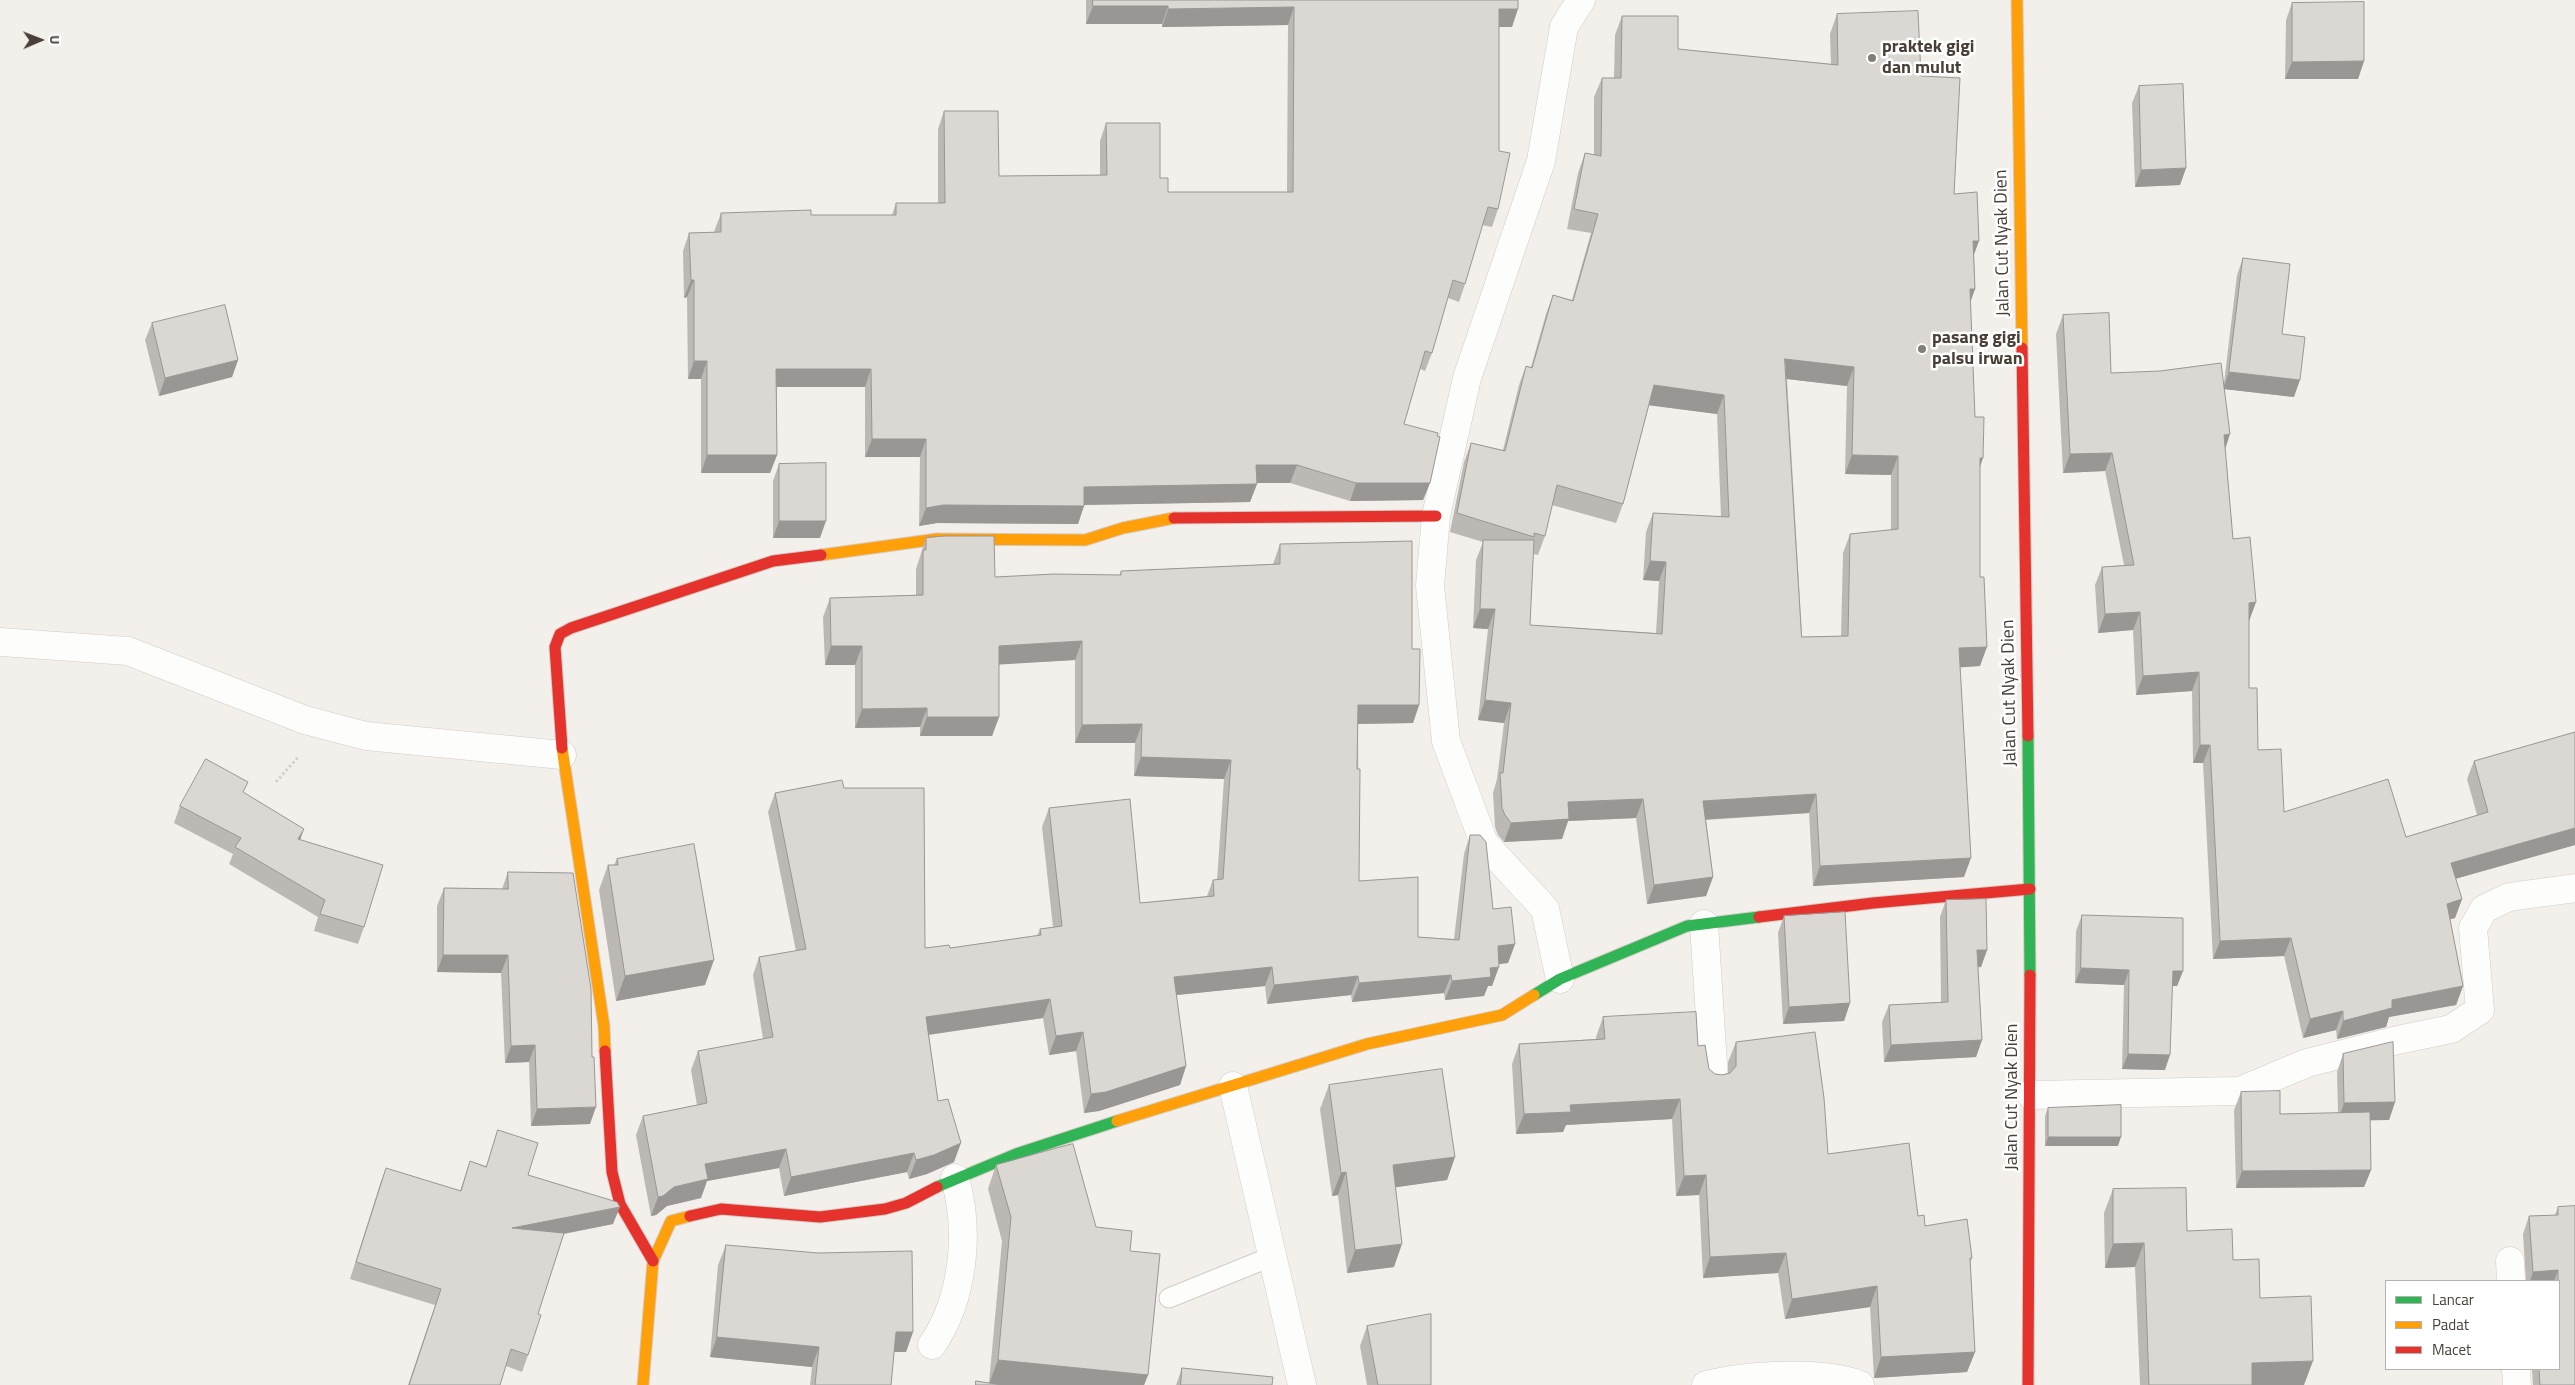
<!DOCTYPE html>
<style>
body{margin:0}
#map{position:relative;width:2575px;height:1385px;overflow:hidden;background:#f3f0ec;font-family:"Titillium Web",sans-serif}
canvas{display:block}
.legend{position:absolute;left:2385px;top:1280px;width:175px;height:90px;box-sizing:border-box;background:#fff;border:1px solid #b7b2af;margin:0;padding:6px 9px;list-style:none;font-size:15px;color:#4a3f37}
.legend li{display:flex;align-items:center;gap:10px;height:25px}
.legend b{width:25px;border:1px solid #b7b2af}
.north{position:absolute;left:15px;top:15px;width:50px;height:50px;-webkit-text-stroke:4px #fff;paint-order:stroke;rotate:89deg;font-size:14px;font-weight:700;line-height:20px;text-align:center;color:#4a3f37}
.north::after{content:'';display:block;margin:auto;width:18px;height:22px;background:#4a3f37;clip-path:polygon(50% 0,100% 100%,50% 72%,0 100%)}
</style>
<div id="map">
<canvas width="2575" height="1385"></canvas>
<ul class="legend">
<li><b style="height:6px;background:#30b455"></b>Lancar</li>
<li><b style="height:6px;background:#ff9f0a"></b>Padat</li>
<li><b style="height:6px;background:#e5322d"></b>Macet</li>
</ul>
<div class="north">U</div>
</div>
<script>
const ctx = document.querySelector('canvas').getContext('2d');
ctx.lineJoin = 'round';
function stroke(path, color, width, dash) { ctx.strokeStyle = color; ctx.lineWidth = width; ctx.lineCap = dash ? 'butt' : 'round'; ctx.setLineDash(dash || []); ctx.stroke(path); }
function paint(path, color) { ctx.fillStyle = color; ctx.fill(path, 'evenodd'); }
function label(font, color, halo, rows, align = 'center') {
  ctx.font = font + ' "Titillium Web",sans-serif'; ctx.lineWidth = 5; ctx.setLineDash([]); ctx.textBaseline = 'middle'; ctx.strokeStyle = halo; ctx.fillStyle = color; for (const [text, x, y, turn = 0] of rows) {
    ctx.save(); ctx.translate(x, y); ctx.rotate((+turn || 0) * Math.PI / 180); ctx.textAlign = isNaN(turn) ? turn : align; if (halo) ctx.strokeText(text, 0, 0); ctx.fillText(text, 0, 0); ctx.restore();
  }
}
const lane = new Path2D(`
 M1169 1298 1273 1256`);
const street = new Path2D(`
 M0 642 128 651 305 720 366 736 562 755
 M1704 924 1714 1080
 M1560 979 1545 909 1484 843 1446 741 1430 586 1436 516 1467 378 1541 161 1564 27 1581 0
 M1233 1086 1302 1385
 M2031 1095 2240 1091 2307 1063 2398 1040 2451 1029 2480 1010 2473 928 2484 909 2509 897 2575 888
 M2510 1261 2511 1281
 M932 1345C964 1298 970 1232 955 1178
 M2516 1369 2517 1385
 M1706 1385C1745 1375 1823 1370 1860 1385`);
const fast = new Path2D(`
 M2028 736 2030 975
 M1534 995 1560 979 1687 926 1759 917
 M937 1187 1016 1154 1117 1121`);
const slow = new Path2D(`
 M2017 0 2022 348
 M821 555 937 539 1085 540 1123 528 1174 518
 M562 748 604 1026 605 1051
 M1117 1121 1367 1044 1502 1015 1534 995
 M643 1385 653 1261 671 1221 690 1216`);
const jam = new Path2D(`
 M2022 348 2028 736
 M1174 518 1436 516
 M562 748 555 647 560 634 571 628 773 561 821 555
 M1759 917 1873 903 2030 889
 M605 1051 612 1172 620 1204 653 1261
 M690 1216 721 1209 820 1217 885 1209 906 1203 937 1187
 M2028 1385 2030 975`);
stroke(lane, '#d0ccc8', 21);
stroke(street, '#d0ccc8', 29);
stroke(fast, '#d4cdc4', 13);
stroke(slow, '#d4cdc4', 13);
stroke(jam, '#d4cdc4', 13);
stroke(new Path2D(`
 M276 782 299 756`), '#d3cfcb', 3, [2.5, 2.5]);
stroke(lane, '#fdfdfc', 19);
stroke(street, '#fdfdfc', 28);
stroke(fast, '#30b455', 11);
stroke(slow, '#ff9f0a', 11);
stroke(jam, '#e5322d', 11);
paint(new Path2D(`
 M1086 0H1518L1512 27H1499L1498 209 1492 227 1482 225 1465 284 1459 302 1448 298 1432 353 1425 371 1420 369 1404 424 1430 483 1423 500 1350 501 1290 483H1257L1250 502 1084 505 1078 524 937 523 919 526 920 457H865V387H777V455L770 473H701V379H688L687 297 684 298 683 251 689 233 714 232 721 213 811 215H892L896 203H938V129L944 111 999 176 1100 175V141L1106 123 1160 178 1168 192H1287L1288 25 1162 27V24H1086Z
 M2292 3 2364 61 2358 79H2285L2286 20Z
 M1837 14 1921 76 1954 194 1974 255 1975 289 1970 303 1975 417 1983 458 1980 467V666L1960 667 1964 877 1813 886 1809 813 1706 820 1713 877 1706 896 1647 904 1636 818 1568 821 1562 839 1504 842 1498 835 1495 827 1493 793 1497 779 1504 723 1478 720 1488 629 1473 628 1476 560 1483 542 1450 532 1464 462 1471 443 1503 450 1519 385 1526 366 1531 367 1546 314 1553 295 1572 300 1591 233 1567 229 1578 173 1585 153 1594 155V97L1602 78H1614L1615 35 1622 16 1678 49 1831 64 1830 34ZM1787 379 1847 386 1845 474 1891 475V530L1850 534 1843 553 1841 636 1802 637ZM1649 405 1717 414 1721 517 1653 513 1646 532 1643 580 1659 581 1656 633 1530 625 1533 554 1538 555 1545 536 1552 505 1616 523 1623 504Z
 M2139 86 2186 168 2180 185 2135 187 2132 103Z
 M2243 258 2282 334 2294 397 2225 389V448L2233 539 2256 602 2249 621V688L2258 750 2284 812 2406 837 2477 815 2467 779 2474 761 2575 845 2455 879 2462 899 2455 918 2450 919 2463 986 2456 1005 2389 1017 2386 1027 2337 1039 2336 1030 2303 1038 2284 956 2213 959 2203 763H2193L2192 691 2136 695 2133 630 2098 633 2095 585 2102 567 2124 565 2105 471 2063 473 2056 334 2063 315 2111 373 2224 383 2237 275Z
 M152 323 238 360 232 377 159 396 145 340Z
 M779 464 820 538H773V481Z
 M926 538 995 577 1120 575 1121 571 1273 564 1280 544 1412 649 1419 705 1413 723 1358 724 1359 881 1418 937 1454 939 1464 854 1470 835 1493 909 1515 944 1508 963 1499 964 1492 986H1488L1484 996 1445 1000 1444 993 1352 1002 1351 995 1267 1004 1265 986 1176 995 1186 1066 1180 1085 1099 1111 1084 1113 1076 1051 1049 1055 1043 1018 929 1035 938 1101 954 1162 927 1174 909 1179 907 1172 784 1196 779 1168 707 1181 701 1198 667 1206 656 1215 651 1216 636 1135 643 1116 697 1105 691 1070 698 1051 763 1039 753 975 759 957 796 951 768 812 775 793 844 788 925 948H950L1037 936 1040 929 1053 927 1042 827 1049 808 1140 903 1207 896 1213 880H1217L1224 779 1134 776 1135 743H1075V660L999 664V717L992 736H920V727L855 728V665H825L823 617 830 598 916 595V569Z
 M244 793 300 840 364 927 358 944 314 931 318 917 229 864 233 854 174 823 180 806Z
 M617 859 705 985 616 1001 599 890 608 865H614Z
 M508 872 590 1124 531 1126 529 1062 505 1063 501 973 437 972V906L444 888 502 889Z
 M1946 900 1987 950 1981 967H1978L1982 1040 1976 1057 1884 1062 1882 1022 1889 1005 1941 1002 1940 917Z
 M2082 915 2183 971 2177 986H2172L2165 1070 2122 1069 2124 985 2075 983 2076 931Z
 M1784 916 1850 1003 1844 1021 1783 1024 1778 933Z
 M1603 1017 1698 1046 1709 1069 1715 1074 1722 1075 1728 1073V1062L1736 1042 1828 1154 1918 1216 1925 1226 1972 1258 1970 1264 1975 1352 1967 1372 1874 1378 1870 1307 1785 1319 1778 1273 1703 1278 1699 1195 1676 1196 1672 1119 1566 1125 1563 1132 1516 1134 1512 1064 1519 1044 1596 1039V1037Z
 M2343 1054 2395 1102 2389 1120H2370L2371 1170 2364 1187 2236 1188 2234 1110 2241 1092 2280 1114 2338 1113 2337 1072Z
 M1329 1085 1455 1157 1447 1180 1396 1187 1394 1267 1347 1273 1338 1195 1332 1196 1320 1109Z
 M2048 1108 2118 1146H2045V1116Z
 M498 1130 528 1175 613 1224 564 1234 538 1314 528 1355 522 1372 506 1366 500 1385H408L435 1305 350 1279 380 1184 386 1168 460 1191 470 1161 486 1166Z
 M996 1165 1096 1227 1130 1251 1148 1375 1144 1385H975L976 1381 989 1383 1002 1241 988 1189Z
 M2113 1189 2187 1231 2233 1260 2260 1298 2304 1385H2140L2135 1267 2105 1268 2104 1213Z
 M2558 1207 2575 1385H2533L2532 1369H2559V1281H2526L2523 1234 2529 1216 2555 1215Z
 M726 1245 913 1332 906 1352H894L891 1385H810L812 1367 710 1357 718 1265Z
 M1367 1326 1431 1385H1367L1360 1346Z
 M1182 1368 1272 1385H1176Z`), '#bcb9b5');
paint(new Path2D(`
 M1093 6H1168L1162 24H1086Z
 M1294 7 1288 25 1162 27 1168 9Z
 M1499 9H1518L1512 27H1493Z
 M2364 61 2358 79H2285L2292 62Z
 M2186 168 2180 185 2135 187 2141 170Z
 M1973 241H1979L1972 260Z
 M691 280H694L687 297 684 298Z
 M1970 289H1975L1968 308Z
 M1785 359 1854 367 1847 386 1778 378Z
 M238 360 232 377 159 396 165 378Z
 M694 361H707L701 379H688Z
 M776 369H871L865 387H770Z
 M2229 372 2300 380 2294 397 2223 389Z
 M1654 385 1724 395 1717 414 1647 405Z
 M2230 434 2224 453V435Z
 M872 439H926L920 457H865Z
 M2112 453 2105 471 2063 473 2070 454Z
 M707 455H777L770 473H701Z
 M1852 455 1898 456 1891 475 1845 474Z
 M1980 458H1983L1976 477Z
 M1256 465H1297L1290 483H1250Z
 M1356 483H1430L1423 500 1350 501Z
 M1257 484 1250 502 1078 505 1084 487Z
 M943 505 1084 506 1078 524 937 523 919 526 926 508Z
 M779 521H826L820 538H773Z
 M1650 561 1666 562 1659 581 1643 580Z
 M2256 602 2249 621V603Z
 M1480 609H1495L1488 629 1473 628Z
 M2140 612 2133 630 2098 633 2105 614Z
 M1082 641 1075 660 992 665 999 646Z
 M831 646H862L855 665H825Z
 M1987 647 1980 666 1952 668 1959 648Z
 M2199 672 2192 691 2136 695 2143 676Z
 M1485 700 1511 703 1504 723 1478 720Z
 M1358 705H1419L1413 723 1351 724Z
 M927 708 920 727 855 728 862 709Z
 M927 717H999L992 736H920Z
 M1142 724 1135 743H1075L1082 725Z
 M2200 745H2210L2203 763H2193Z
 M1141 757 1231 760 1224 779 1134 776Z
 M1816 794 1809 813 1696 820 1703 801Z
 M1643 799 1636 818 1568 821 1562 839 1504 842 1511 823 1568 802Z
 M2575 828V845L2444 882 2451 863Z
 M304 829 298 846V839Z
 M1971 858 1964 877 1813 886 1820 866Z
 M1713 877 1706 896 1647 904 1654 885Z
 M2462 899 2455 918 2440 922 2447 904Z
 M2291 938 2284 956 2213 959 2220 941Z
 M1515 944 1508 963 1491 965 1498 946Z
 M1977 950H1987L1981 967 1971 968Z
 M443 955H508L501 973 437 972Z
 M714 960 705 985 616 1001 625 976Z
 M1272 967 1265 986 1167 996 1174 977Z
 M1499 967 1492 986H1488L1484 996 1445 1000 1452 981 1490 968Z
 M2081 968 2129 970 2124 985 2075 983Z
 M2173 971H2183L2177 986H2167Z
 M1451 975 1444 993 1352 1002 1359 983Z
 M1358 976 1351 995 1267 1004 1274 985Z
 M2463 986 2456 1005 2389 1017 2386 1027 2337 1039 2343 1021 2392 1000Z
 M1050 999 1043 1018 919 1036 926 1017Z
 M1850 1003 1844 1021 1783 1024 1789 1007Z
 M2343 1011 2336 1030 2303 1038 2310 1019Z
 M1083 1032 1076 1051 1049 1055 1056 1036Z
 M1982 1040 1976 1057 1884 1062 1891 1045Z
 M535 1045 529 1062 505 1063 511 1046Z
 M2128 1054 2170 1055 2165 1070 2122 1069Z
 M1186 1066 1180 1085 1099 1111 1084 1113 1091 1094Z
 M1680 1099 1672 1119 1566 1125 1563 1132 1516 1134 1524 1114 1570 1105Z
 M2395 1102 2389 1120 2338 1121 2344 1103Z
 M596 1107 590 1124 531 1126 537 1109Z
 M2048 1137H2121L2118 1146H2045Z
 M961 1143 954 1162 927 1174 909 1179 916 1160Z
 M786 1149 779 1168 707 1181 701 1198 667 1206 656 1215 651 1216 658 1197 705 1164Z
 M914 1153 907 1172 784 1196 791 1177Z
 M1455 1157 1447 1180 1384 1189 1393 1165Z
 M2371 1170 2364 1187 2236 1188 2242 1171Z
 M1346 1172 1338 1195 1332 1196 1341 1173Z
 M1706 1175 1699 1195 1676 1196 1684 1176Z
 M620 1207 613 1224 506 1245 512 1228Z
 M2144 1243 2135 1267 2105 1268 2113 1244Z
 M1402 1244 1394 1267 1347 1273 1355 1250Z
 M1786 1253 1778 1273 1703 1278 1710 1257Z
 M2558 1270 2554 1281H2530L2533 1272Z
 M1877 1286 1870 1307 1785 1319 1792 1299Z
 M896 1332H913L906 1352H889Z
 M717 1337 819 1347 812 1367 710 1357Z
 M1975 1352 1967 1372 1874 1378 1881 1357Z
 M998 1360 1148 1375 1144 1385H1001L989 1384Z
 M2313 1361 2304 1385H2244L2252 1363Z`), '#999694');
const building = new Path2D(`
 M1093 0H1518V9H1499V151L1510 153 1498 209 1488 207 1465 284 1453 280 1432 353 1425 351 1404 424 1438 433 1437 436 1440 437 1430 483H1356L1297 465H1256L1257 484 1084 487V506L943 505 926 508V439H872L871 369H776L777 455H707V361H694V280H691L689 233 721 232V213L811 210V215H896V203H945L944 111H998L999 176 1107 175 1106 123H1160V178H1168V192H1293L1294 7 1168 9V6H1093Z
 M2364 2V61L2292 62V3Z
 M1918 11 1921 76 1960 78 1954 194 1977 192 1979 241H1973L1975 289H1970L1975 417H1984L1983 458H1980V577H1984L1987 647 1959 648 1971 858 1820 866 1816 794 1703 801 1713 877 1654 885 1643 799 1568 802 1569 819 1511 823 1505 815 1502 808 1500 773H1503L1511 703 1485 700 1495 609H1480L1483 540H1534L1530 625 1662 634 1666 562 1650 561 1653 513 1729 517 1724 395 1654 385 1623 504 1557 485 1545 536 1534 533V537L1457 513 1471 443 1505 451 1526 366 1532 368 1553 295 1573 301 1598 214 1574 209 1585 153 1601 156 1602 78H1621L1622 16H1678V49L1838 65 1837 14ZM1785 359 1854 367 1852 455 1898 456V529L1850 534 1848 636 1802 637Z
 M2183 84 2186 168 2141 170 2139 86Z
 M2243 258 2290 264 2282 334 2305 337 2300 380 2229 372Z
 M225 305 238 360 165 378 152 323Z
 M2109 313 2111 373 2160 371 2221 363 2230 434 2224 435 2233 539 2250 537 2256 602 2249 603V688H2257L2258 750 2281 749 2284 812 2388 779 2406 837 2488 812 2474 761 2575 732V828L2451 863 2462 899 2447 904 2463 986 2392 1000V1008L2343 1021V1011L2310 1019 2291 938 2220 941 2210 745H2200L2199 672 2143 676 2140 612 2105 614 2102 567 2134 565 2112 453 2070 454 2063 315Z
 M826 463V521H779V464Z
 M945 536H994L995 577 1054 574 1121 575V571L1280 564V544L1412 541V649H1420L1419 705H1358L1357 769H1360L1359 881 1418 877V937L1459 940 1470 835H1480L1486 842 1493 909 1511 907 1515 944 1498 946 1499 967 1490 968 1491 977 1452 981 1451 975 1359 983 1358 976 1274 985 1272 967 1174 977 1186 1066 1106 1092 1091 1094 1083 1032 1056 1036 1050 999 926 1017 938 1101 948 1099 961 1143 934 1155 916 1160 914 1153 791 1177 786 1149 705 1164 708 1179 674 1187 663 1196 658 1197 643 1116 707 1103 698 1051 773 1037 759 957 806 949 775 793 842 780 844 788H924L925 948 949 945 950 948 1041 935 1040 929 1062 926 1049 808 1130 799 1140 903 1214 896 1213 880 1223 879 1231 760 1141 757 1142 724 1082 725V641L999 646V717H927V708L862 709V646H831L830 598 923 595V550H926V538Z
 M206 759 248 782 243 792 304 829 298 839 383 865 364 927 320 914 325 900 235 847 241 838 180 806Z
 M694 844 714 960 625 976 608 865H618L617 859Z
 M508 872 573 873 591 989 592 1057H594L596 1107 537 1109 535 1045 511 1046 508 955H443L444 888 508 889Z
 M1986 899 1987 950H1977L1982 1040 1891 1045 1889 1005 1948 1002 1946 900Z
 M1845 912 1850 1003 1789 1007 1784 916Z
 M2082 915 2183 918V971H2173L2170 1055 2128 1054 2129 970 2081 968Z
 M1696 1012 1698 1046 1705 1045 1709 1069 1715 1074 1722 1075 1730 1073 1736 1066V1042L1815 1032 1824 1098 1828 1154 1909 1143 1918 1216 1924 1215 1925 1226 1967 1219 1972 1258H1970L1975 1352 1881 1357 1877 1286 1792 1299 1786 1253 1710 1257 1706 1175 1684 1176 1680 1099 1570 1105 1571 1112 1524 1114 1519 1044 1605 1039 1603 1017Z
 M2393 1042 2395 1102 2344 1103 2343 1054Z
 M1442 1069 1455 1157 1393 1165 1402 1244 1355 1250 1346 1172 1341 1173 1329 1085Z
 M2280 1091V1114L2370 1112 2371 1170 2242 1171 2241 1092Z
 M2121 1105V1137H2048V1108Z
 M498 1130 538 1143 528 1175 617 1202 620 1207 512 1228 564 1233 538 1314 541 1315 528 1355 511 1349 500 1385H409L441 1289 356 1262 386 1168 461 1191 470 1161 486 1167Z
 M1073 1144 1096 1227 1132 1231 1130 1251 1160 1254 1148 1375 998 1360 1011 1217 996 1165Z
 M2186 1188 2187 1231 2232 1229 2233 1260 2259 1259 2260 1298 2311 1296 2313 1361 2252 1363V1385H2149L2144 1243 2113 1244V1189Z
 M2575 1206V1385H2540L2539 1369H2559V1281H2558V1270L2533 1272 2529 1216 2558 1215V1207Z
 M726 1245 818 1253 912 1251 913 1332H896L891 1385H815L819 1347 717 1337Z
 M1431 1314V1385H1378L1367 1326Z
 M1182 1368 1273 1377 1272 1385H1181Z
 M976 1381 1002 1385H976Z`);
paint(building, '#dbd7d3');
stroke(building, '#999694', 1);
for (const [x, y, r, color] of [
 [1872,58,5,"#857d76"],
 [1922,349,5,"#857d76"]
]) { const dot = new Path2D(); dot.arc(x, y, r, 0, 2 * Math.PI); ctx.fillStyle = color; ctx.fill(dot); stroke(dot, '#fff', 2); }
label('bold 18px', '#4a3f37', '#fff', [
 ["praktek gigi",1882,48],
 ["dan mulut",1882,69],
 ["pasang gigi",1932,339],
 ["palsu irwan",1932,360]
], 'left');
label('18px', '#4a3f37', '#fff', [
 ["Jalan Cut Nyak Dien",2003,243,-91],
 ["Jalan Cut Nyak Dien",2010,693,-91],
 ["Jalan Cut Nyak Dien",2013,1097,-90]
]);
</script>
